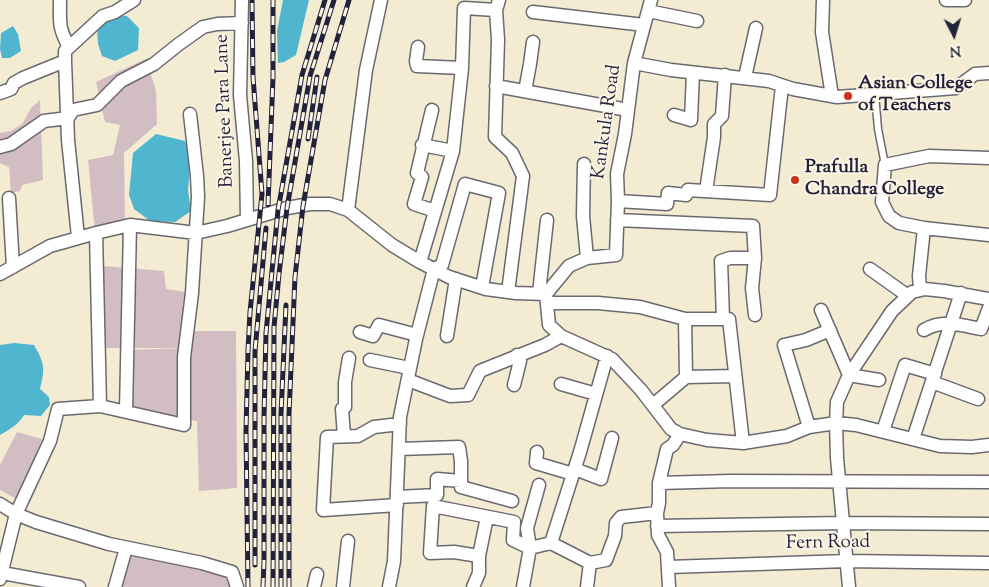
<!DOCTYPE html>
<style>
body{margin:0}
#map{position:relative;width:989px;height:587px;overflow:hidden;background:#f3ecd3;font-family:"Sorts Mill Goudy",serif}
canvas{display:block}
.north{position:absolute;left:929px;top:10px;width:50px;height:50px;-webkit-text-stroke:4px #fcf5e5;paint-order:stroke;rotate:175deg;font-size:14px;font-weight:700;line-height:20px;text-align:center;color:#22223b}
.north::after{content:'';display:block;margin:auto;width:18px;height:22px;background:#22223b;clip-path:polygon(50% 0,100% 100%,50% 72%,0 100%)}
</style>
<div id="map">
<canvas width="989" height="587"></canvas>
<div class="north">N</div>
</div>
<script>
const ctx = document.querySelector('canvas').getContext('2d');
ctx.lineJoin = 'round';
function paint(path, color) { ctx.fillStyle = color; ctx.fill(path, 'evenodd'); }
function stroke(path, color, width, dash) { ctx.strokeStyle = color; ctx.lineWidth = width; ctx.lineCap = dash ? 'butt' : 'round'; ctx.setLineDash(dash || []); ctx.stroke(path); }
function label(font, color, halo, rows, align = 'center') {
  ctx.font = font + ' "Sorts Mill Goudy",serif'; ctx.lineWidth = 4; ctx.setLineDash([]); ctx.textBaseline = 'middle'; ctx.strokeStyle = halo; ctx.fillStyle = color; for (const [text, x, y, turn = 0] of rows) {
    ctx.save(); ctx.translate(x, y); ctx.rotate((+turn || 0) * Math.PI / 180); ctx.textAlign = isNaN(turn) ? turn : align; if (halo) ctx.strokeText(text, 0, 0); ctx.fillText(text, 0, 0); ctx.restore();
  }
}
paint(new Path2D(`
 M146 59 156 91 157 124 124 153 125 225 95 231 88 160 113 155 120 125 105 122 96 82Z
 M40 100 43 180 22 185 20 191 11 193 9 167 0 163V133L11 131 22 124 31 108Z
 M102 266 164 271 166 289 186 292 182 348H99Z
 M193 331H236L237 488 199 491 197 421 126 411 124 350 190 348Z
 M17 432 42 439 18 500 0 490V465Z
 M128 555 193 565 229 568 232 587H118Z`), '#d2bec2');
paint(new Path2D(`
 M283 0H309L296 55 284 62 278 63 277 31Z
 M110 15 127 16 139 28 138 50 115 61 102 56 98 44 97 29Z
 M13 26 18 34 21 51 10 58H2L0 49 1 33Z
 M156 134 185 141 191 159 188 190 191 211 175 222 150 221 134 209 129 195 133 153Z
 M14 343 34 345C45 364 45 368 40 389L49 397 50 405 41 416 24 415C19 424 9 430 0 435V345Z`), '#50b5ce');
const service = new Path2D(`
 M875 94 878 129 885 165`);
const minor = new Path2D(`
 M60 0C60 22 58 27 69 47
 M242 0 240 95 246 161 247 220
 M499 0 496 10 498 40 495 137 512 153 523 176 508 292
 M823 0 822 32 832 96
 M946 0H965
 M648 11 697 21
 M533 12 644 25
 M418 47 416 61 417 66 462 68
 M65 61 68 140 78 237
 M634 63 671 70 769 81 793 89 837 97 956 88 975 74 989 73
 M745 77 756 28
 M496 86 628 110
 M525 91 530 64 533 42
 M0 93 11 89 14 83 23 78 65 61V51L103 16 115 12 134 0
 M432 110 417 173 422 177 414 204 435 211
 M674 115 691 120 693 73
 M422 145 453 151
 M0 147 11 144 44 121 68 118 73 110 97 105 121 81 154 64 179 44 203 27 217 24 242 23
 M989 158 929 156 885 165 882 202 889 216 899 223 924 228 989 235
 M584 164 583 216 587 258
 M706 191 714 137V124L722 116 725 75
 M9 198 13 267
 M618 201 667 204 668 193 686 195 688 190 770 195 782 86
 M348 210 366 70 381 0
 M617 220 753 226 755 258 752 288 755 315
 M96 233 100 406
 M420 262 453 151 462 68 464 8 496 10
 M870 269 908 296
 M0 274 50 246 96 233 130 225 196 233 227 226 287 208 310 204H330L348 210 392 245 420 262 449 277 486 289 516 293 546 294
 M920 290 919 276 924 228
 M539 293 547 220
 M546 294 549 325 561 336 612 359 641 390 671 429 680 434 707 440 743 443 787 436 809 427 836 423 856 425 940 446 972 447 989 445
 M546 294 569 266 587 258 616 255 618 201 617 174 625 134 634 63 651 0
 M548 303H598L640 307 685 319H729L743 443
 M821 310 849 375 879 380
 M685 319 686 377
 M723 319 721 261 730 258H755
 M924 330C942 319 961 325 981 329L989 308
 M360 332 373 336 379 325 417 335
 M447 336 456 279
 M370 360 409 368
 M408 380 450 396 468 395 480 371 545 345 561 336
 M932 382 978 399
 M561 384 596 394
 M514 385 520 361 517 355
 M653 405 686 377 735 376
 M126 411 130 225
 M809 427 784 345 806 340 830 330
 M883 431 905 365 935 374
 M344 436 342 409 345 407V382L349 358
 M913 439 961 293
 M399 449 459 447 461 461V487L512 501
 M537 452 536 463 573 474
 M575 469 601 479 612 438
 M659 483 730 481 989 482
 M397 497 437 495V479L461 481
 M0 504 16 514 36 522 109 544 202 563 232 572 237 587
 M397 505 323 510 327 437 358 436 374 427 400 424
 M657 526 843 523 989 524
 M551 543 580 452 607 356
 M479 556 487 517
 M668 567 847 561 989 563
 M2 573 79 587
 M0 579 16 514 50 441 58 409 100 406 184 425V357L192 293 198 197 197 176 190 114
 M115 587 126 548
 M314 587 317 574
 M343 587 348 541
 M389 587 394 561 400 417 416 339 434 269 442 265 465 184 499 193 482 287
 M473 587 479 573V556L454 552 430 553 433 506 514 522 513 540 530 548 551 543 590 563 606 560 615 536 616 523 621 517 657 513
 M523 587 530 548 527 528 539 485
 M587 587 590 563
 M669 587 667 552 658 535 657 513 659 503V483L667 449 673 445 680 434
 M849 587 837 458 836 423 837 402 849 375 892 311 912 292 925 289 944 291 989 299`);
stroke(service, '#6b6970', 9);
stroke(minor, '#6b6970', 15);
stroke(service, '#fff', 6);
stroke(minor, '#fff', 12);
const rail = new Path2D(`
 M308 139 317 77
 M268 205 273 77V0
 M255 565V351L266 228
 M248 587 246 431 248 351 250 312 262 194 253 77 252 0
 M263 587 264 561V417L266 333 272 271 278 210 302 75 325 0
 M273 587 274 327 279 274 287 208 310 76 334 0
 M281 587V414L286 305
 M289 587V414L295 277 303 206 325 80 349 0`);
stroke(rail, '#22223b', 5);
stroke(rail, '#fcf5e5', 3, [9]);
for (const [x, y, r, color] of [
 [848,96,5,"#c8321e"],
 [795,180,5,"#c8321e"]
]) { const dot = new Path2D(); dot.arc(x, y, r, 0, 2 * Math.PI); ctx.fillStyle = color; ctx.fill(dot); stroke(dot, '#fcf5e5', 2); }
label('bold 19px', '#22223b', '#fcf5e5', [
 ["Asian College",858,85],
 ["of Teachers",858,107],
 ["Prafulla",805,169],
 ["Chandra College",805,191]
], 'left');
label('19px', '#22223b', '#fcf5e5', [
 ["Banerjee Para Lane",226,111,-92],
 ["Kankula Road",608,122,-82],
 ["Fern Road",828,544,-1]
]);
</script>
